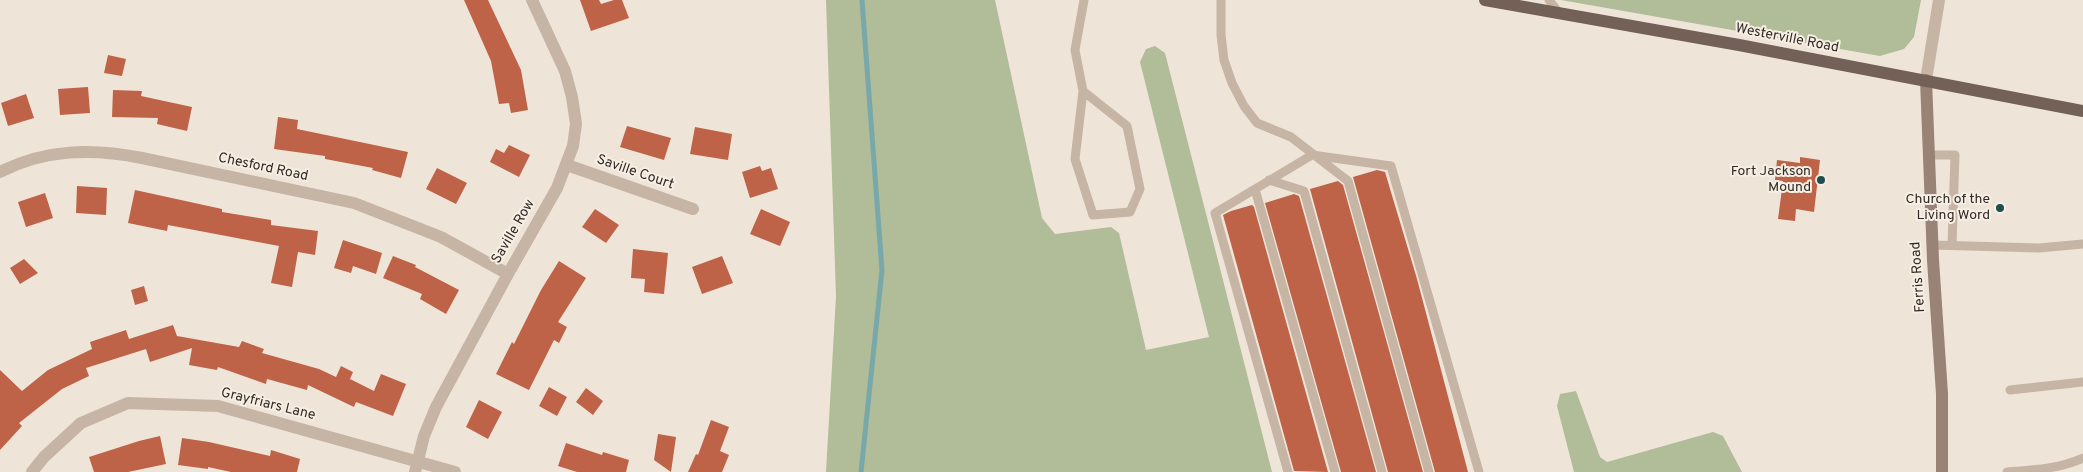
<!DOCTYPE html>
<style>
body{margin:0}
canvas{display:block;background:#efe4d8}
</style>
<canvas width="2083" height="472"></canvas>
<script>
const ctx = document.querySelector('canvas').getContext('2d');
ctx.lineJoin = 'round';
function paint(path, color) { ctx.fillStyle = color; ctx.fill(path, 'evenodd'); }
function stroke(path, color, width, dash) { ctx.strokeStyle = color; ctx.lineWidth = width; ctx.lineCap = dash ? 'butt' : 'round'; ctx.setLineDash(dash || []); ctx.stroke(path); }
function label(font, color, halo, rows, align = 'center') {
  ctx.font = font + ' Overpass,sans-serif'; ctx.lineWidth = 4; ctx.setLineDash([]); ctx.textBaseline = 'middle'; ctx.strokeStyle = halo; ctx.fillStyle = color; for (const [text, x, y, turn = 0] of rows) {
    ctx.save(); ctx.translate(x, y); ctx.rotate((+turn || 0) * Math.PI / 180); ctx.textAlign = isNaN(turn) ? turn : align; if (halo) ctx.strokeText(text, 0, 0); ctx.fillText(text, 0, 0); ctx.restore();
  }
}
paint(new Path2D(`
 M826 0H995L1042 218 1055 234 1111 227 1119 233 1146 350 1209 337 1140 62 1146 49 1155 46 1165 53 1272 472H826L836 296Z
 M1561 0H1921L1914 37 1904 49 1880 56Z
 M1576 391 1600 457 1607 462 1713 432 1723 436 1742 472H1574L1557 406 1560 394Z`), '#b1bc99');
stroke(new Path2D(`
 M861 472 882 270 862 0`), '#79a8aa', 5);
paint(new Path2D(`
 M464 0H488L521 70 528 110 511 113 509 103 499 104 491 61Z
 M580 0H599L601 4 614 0H622L629 18 591 31Z
 M108 55 126 59 122 76 104 73Z
 M88 87 90 113 60 115 58 89Z
 M113 90 142 91 141 96 192 107 187 131 157 124 158 118 112 117Z
 M26 94 34 118 8 126 1 103Z
 M278 117 298 120 297 129 408 152 401 178 372 170 373 168 325 159V156L274 149Z
 M627 126 671 138 664 160 620 147Z
 M695 127 732 134 728 160 690 154Z
 M509 145 530 155 519 177 490 162 496 149 504 153Z
 M1800 157 1820 160 1814 212 1796 209 1795 221 1778 219 1783 181 1775 180 1777 160 1800 163Z
 M760 166 762 171 771 168 778 189 750 198 742 172Z
 M437 168 467 183 456 204 426 189Z
 M1377 170 1385 172 1417 279 1468 472H1435L1353 177Z
 M1338 181 1343 185 1423 472H1388L1310 189Z
 M77 186 107 188 106 215 76 213Z
 M135 190 222 209V212L271 220V225L318 231 315 255 298 252 292 287 271 283 279 246 168 225 167 231 128 223Z
 M45 193 53 218 26 227 18 202Z
 M1294 194 1299 196 1376 472H1341L1265 203Z
 M1252 205 1254 207 1328 472 1294 471 1223 215 1231 211Z
 M595 209 619 225 606 243 582 227Z
 M761 209 790 222 780 246 750 234Z
 M343 240 382 253 376 274 353 266 351 273 334 268Z
 M633 249 668 253 664 294 644 292 645 279 631 278Z
 M393 256 416 265 415 267 459 290 446 314 420 299 422 294 383 278Z
 M722 256 733 283 702 294 692 267Z
 M24 259 38 273 20 284 10 268Z
 M559 261 586 278 558 322 567 327 559 343 554 340 529 390 496 374 512 342 514 344 541 290Z
 M144 286 148 301 135 305 131 290Z
 M173 325 177 336 239 347 242 341 264 349 262 353 319 369 336 377 341 366 353 372 350 379 374 391 381 374 406 384 393 416 356 402 354 407 308 385 307 390 267 379 266 384 218 367 217 370 189 365 192 348 150 362 146 349 86 368 89 376 62 389 19 423 22 426 0 450V370L22 391 48 370 92 349 90 342 126 330 129 339Z
 M549 387 567 397 557 416 539 406Z
 M586 388 603 401 593 415 576 402Z
 M479 400 502 412 488 439 466 427Z
 M711 420 729 427 720 451 729 455 722 472H688L696 454 698 455Z
 M658 434 676 437 671 472 654 460Z
 M160 436 166 464 128 472H94L89 457 139 441Z
 M182 438 209 442 270 456 271 450 300 459 297 472H231L208 467V469L178 465Z
 M566 443 602 455 603 452 629 460 626 472H577L558 466Z`), '#be6347');
stroke(new Path2D(`
 M1221 0V35L1224 60 1232 83 1244 106 1257 123 1291 137 1348 181 1429 472
 M1549 0 1559 13
 M1083 91 1127 126 1140 189 1130 212 1093 215 1075 159 1083 91 1075 50 1084 0
 M1928 155H1955L1952 245
 M1269 180 1304 191 1382 472
 M1255 189 1335 472
 M1932 245 2039 248 2083 244
 M2010 390 2083 382
 M1288 472 1215 213 1312 155 1391 166 1479 472
 M2007 472C2034 470 2058 469 2083 458`), '#c6b4a5', 9);
stroke(new Path2D(`
 M1926 80 1939 0
 M567 165 693 209
 M0 172C45 149 92 148 142 158L354 203 441 237 508 274
 M32 472 44 457 81 423 128 403 218 406 455 472
 M415 472 424 436 436 407 508 274 557 188 573 146 576 124 572 97 565 71 532 0`), '#c6b4a5', 12);
stroke(new Path2D(`
 M1926 80 1933 260 1942 394V472`), '#998377', 12);
stroke(new Path2D(`
 M1485 0 1739 45 2083 111`), '#736158', 12);
for (const [x, y, r, color] of [
 [1821,180,5,"#1f4d50"],
 [2000,208,5,"#1f4d50"]
]) { const dot = new Path2D(); dot.arc(x, y, r, 0, 2 * Math.PI); ctx.fillStyle = color; ctx.fill(dot); stroke(dot, '#f7eee4', 2); }
label('14px', '#322a26', '#f7eee4', [
 ["Westerville Road",1787,39,11],
 ["Chesford Road",263,168,12],
 ["Saville Court",635,173,19],
 ["Saville Row",514,232,-60],
 ["Ferris Road",1919,277,-94],
 ["Grayfriars Lane",268,405,14]
]);
label('14px', '#322a26', '#f7eee4', [
 ["Fort Jackson",1811,172],
 ["Mound",1811,188],
 ["Church of the",1990,200],
 ["Living Word",1990,216]
], 'right');
</script>
